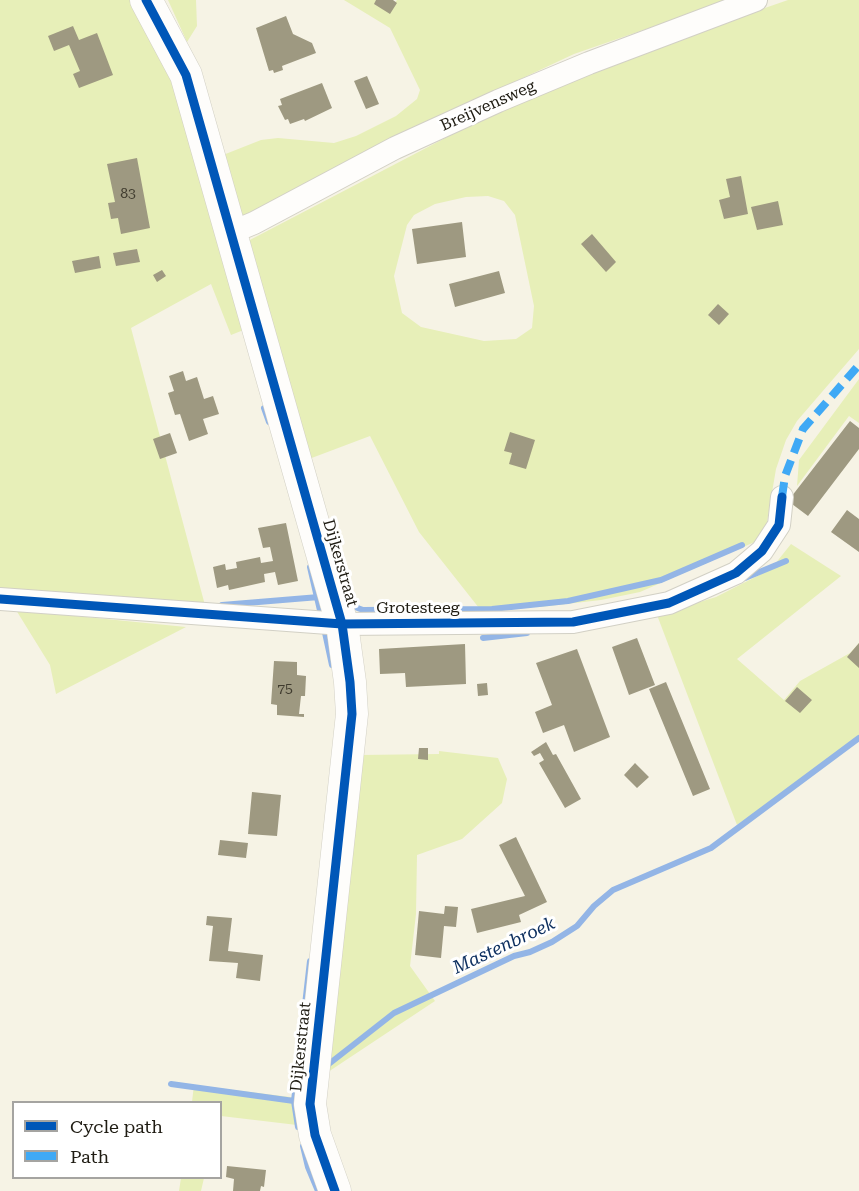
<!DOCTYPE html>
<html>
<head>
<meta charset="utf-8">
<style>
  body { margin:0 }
  #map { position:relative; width:859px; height:1191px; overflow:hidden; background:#f6f3e5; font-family:"Roboto Serif",serif }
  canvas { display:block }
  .legend { position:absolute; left:12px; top:1101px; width:210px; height:78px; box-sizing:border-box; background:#fff; border:2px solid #a5a4a1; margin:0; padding:8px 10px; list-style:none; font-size:18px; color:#1f1c13 }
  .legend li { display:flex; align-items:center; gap:12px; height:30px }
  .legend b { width:30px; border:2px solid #a5a4a1 }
</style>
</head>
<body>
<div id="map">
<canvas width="859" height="1191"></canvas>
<ul class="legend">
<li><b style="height:8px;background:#0057b8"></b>Cycle path</li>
<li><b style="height:8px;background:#3fa9f5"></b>Path</li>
</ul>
</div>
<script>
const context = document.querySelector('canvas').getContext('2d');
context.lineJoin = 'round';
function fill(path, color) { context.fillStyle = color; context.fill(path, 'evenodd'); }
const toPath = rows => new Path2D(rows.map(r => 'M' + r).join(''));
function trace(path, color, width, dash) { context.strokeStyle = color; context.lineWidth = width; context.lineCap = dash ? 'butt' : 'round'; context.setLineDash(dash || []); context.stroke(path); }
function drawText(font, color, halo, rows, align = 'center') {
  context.font = font + ' "Roboto Serif",serif'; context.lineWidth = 6; context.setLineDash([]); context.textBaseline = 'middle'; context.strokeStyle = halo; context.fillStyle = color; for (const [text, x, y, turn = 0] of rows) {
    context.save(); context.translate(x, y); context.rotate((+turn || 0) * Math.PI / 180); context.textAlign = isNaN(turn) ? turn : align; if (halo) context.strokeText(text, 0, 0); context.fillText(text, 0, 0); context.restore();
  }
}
const green = toPath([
  [0,0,143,0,163,42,246,329,231,335,211,284,131,328,206,609,0,591],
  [168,0,196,0,197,26,187,42],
  [344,0,381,0,391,7,397,0,730,0,574,54,444,115,240,220,223,155,261,140,278,138,334,143,356,136,396,116,417,99,420,90,390,28],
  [788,0,859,0,859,349,797,421,786,440,776,469,766,528,757,541,640,592,601,600,540,607,479,608,419,532,370,436,309,459,246,242,451,135,543,90,664,43],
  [488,196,504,201,515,215,534,306,532,328,516,339,484,341,421,327,402,313,394,276,407,225,414,215,435,204,466,197],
  [859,379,859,423,849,416,797,486,799,460],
  [791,544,841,576,737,659,784,700,800,681,850,653,859,643,859,741,737,825,657,615,716,597,771,569],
  [16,610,186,627,56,694,50,665],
  [439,751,498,758,507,779,502,803,462,839,417,855,416,914,410,966,435,1001,325,1074,360,755,439,754],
  [194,1085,298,1098,297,1125,221,1116,220,1102,192,1102],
  [181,1178,204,1178,201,1191,179,1191]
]);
const stream = toPath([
  [264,408,269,422],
  [310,567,322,619],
  [745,578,786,561],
  [349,599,355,607,363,610,492,609,568,601,661,580,742,545],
  [222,605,319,597],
  [324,628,332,665],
  [483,638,527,633],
  [325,1067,394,1013,514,956,530,952,552,942,577,926,594,906,613,890,711,848,859,738],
  [171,1084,294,1101],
  [298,1127,294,1101,310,961],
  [303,1146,308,1167,318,1191]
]);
const building = toPath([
  [376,0,393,0,397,3,390,14,374,4],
  [286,16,293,34,312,43,316,53,282,66,283,70,274,73,273,70,269,71,256,28],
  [73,26,79,40,97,33,113,75,79,88,73,74,80,71,69,45,54,51,48,36],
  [367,76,379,104,366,109,354,81],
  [322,83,332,108,305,121,304,119,290,124,288,119,285,120,278,106,282,105,280,99],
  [137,158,150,228,121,234,118,218,111,219,108,203,115,202,107,164],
  [741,176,748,214,724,219,719,200,730,197,726,179],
  [778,201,783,225,757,230,751,207],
  [462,222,466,257,417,264,412,229],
  [592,234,616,262,606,272,581,244],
  [137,249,140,262,116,266,113,253],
  [99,256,101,268,75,273,72,261],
  [162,270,166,276,157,282,153,275],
  [499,271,505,293,455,307,449,284],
  [718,304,729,314,719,325,708,315],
  [183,371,186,381,197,377,204,399,213,396,219,414,203,419,208,434,189,441,180,414,175,415,168,393,174,391,169,376],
  [850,421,859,428,859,449,808,516,788,501],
  [510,432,535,440,526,469,509,464,512,453,504,451],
  [170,433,177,453,160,459,153,439],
  [847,510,859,519,859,552,831,532],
  [286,523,298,581,278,585,275,572,264,574,265,582,229,590,228,585,217,588,213,567,225,564,226,570,237,568,236,562,260,557,261,563,273,561,270,547,263,548,258,528],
  [637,638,655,685,629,695,612,647],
  [859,643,859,668,847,657],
  [465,644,466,684,406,687,405,673,380,674,379,649],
  [577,649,610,737,574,752,564,725,543,733,535,712,552,705,536,663],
  [274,661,297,662,297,675,306,676,305,696,301,696,299,714,304,714,304,717,277,715,277,705,271,704],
  [666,682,710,789,693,796,649,689],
  [487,683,488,695,478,696,477,684],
  [797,687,812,700,800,713,785,701],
  [546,742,553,755,556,754,581,799,565,808,539,763,544,760,540,753,534,756,531,752],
  [419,748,428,748,428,760,418,759],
  [635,763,649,777,637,788,624,775],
  [252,792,281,795,277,836,248,834],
  [516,837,547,902,519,915,521,922,477,933,471,909,525,896,499,845],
  [220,840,248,843,246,858,218,855],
  [445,906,458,907,456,927,444,926,441,958,415,955,419,911,444,914],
  [207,916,232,918,228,951,263,955,260,981,236,978,238,963,209,961,213,926,206,925],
  [227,1166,266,1170,264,1187,261,1186,260,1191,233,1191,234,1179,226,1177]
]);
const street = toPath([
  [230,233,254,223,395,148,498,101,589,63,756,0],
  [0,599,342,624,573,622,669,603,736,573,762,551,779,525,782,497]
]);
const secondary = toPath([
  [146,0,186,75,342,624,350,682,352,714,310,1104,315,1135,335,1191]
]);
const quiet = toPath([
  [782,497,785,476,803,429,859,365]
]);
const cycleway = toPath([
  [146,0,186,75,342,624,350,682,352,714,310,1104,315,1135,335,1191],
  [0,599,342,624,573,622,669,603,736,573,762,551,779,525,782,497]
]);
const numberNames = [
  ["83",128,194],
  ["75",285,689]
];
const streetNames = [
  ["Breijvensweg",488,106,-24],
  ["Dijkerstraat",340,563,74],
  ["Grotesteeg",418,608],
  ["Dijkerstraat",301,1047,-84]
];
const waterNames = [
  ["Mastenbroek",504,946,-25]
];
fill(green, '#e7efb8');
trace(stream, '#93b5e6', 6);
fill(building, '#9e9981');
trace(street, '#d2d0c5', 24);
trace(secondary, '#d2d0c5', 33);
trace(street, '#fefdfb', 22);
trace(secondary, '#fefdfb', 32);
trace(quiet, '#3fa9f5', 8, [15, 8]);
trace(cycleway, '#0057b8', 9);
drawText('14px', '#3f3b2e', null, numberNames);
drawText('16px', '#1f1c13', '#fff', streetNames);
drawText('italic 18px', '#0e3060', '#fff', waterNames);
</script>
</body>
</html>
